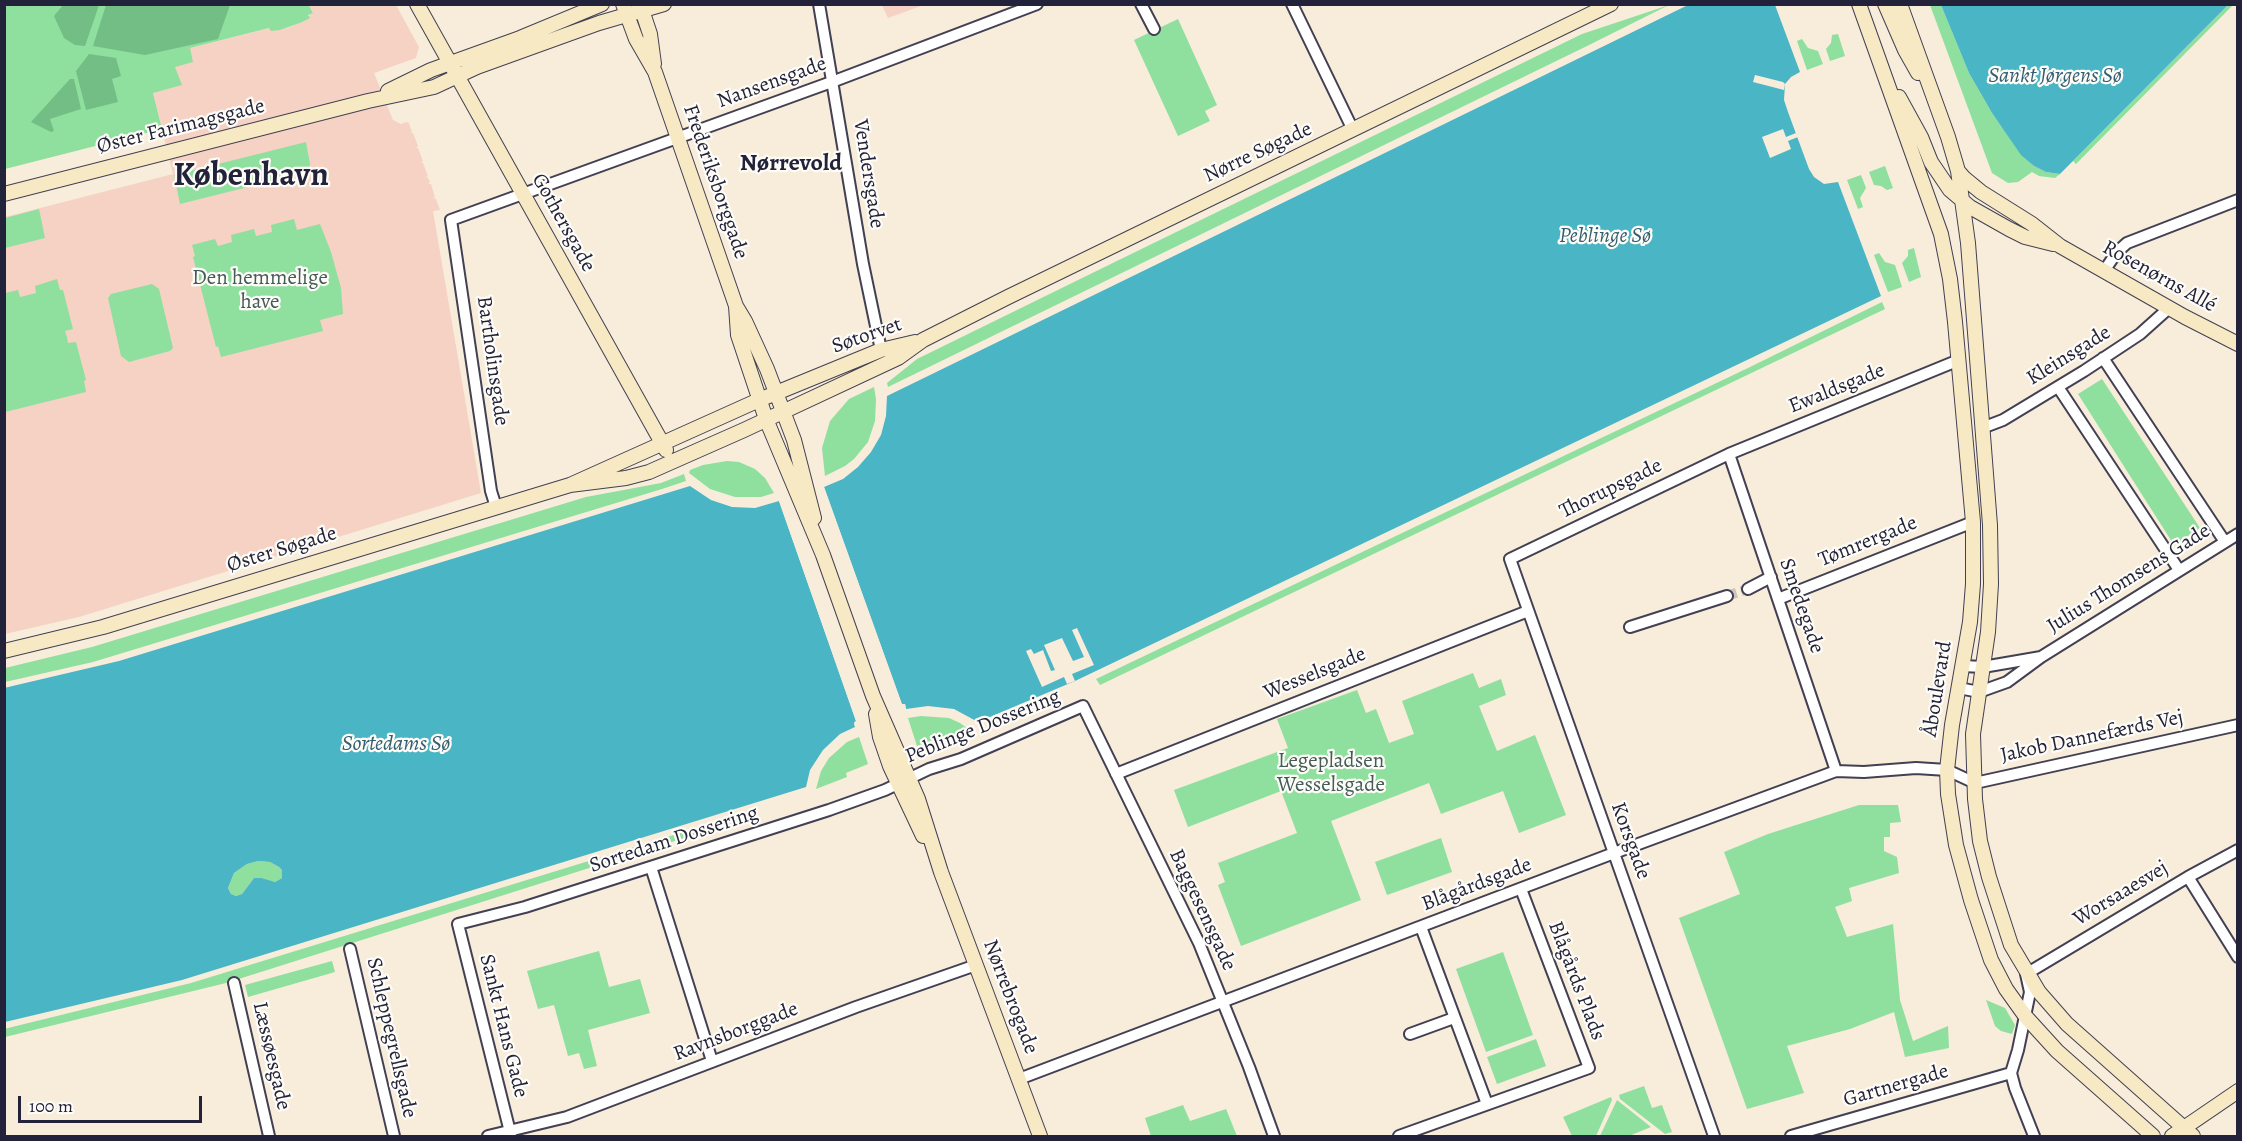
<!DOCTYPE html>
<html>
<head>
<meta charset="utf-8">
<style>
  body { margin:0 }
  #map { position:relative; width:2242px; height:1141px; overflow:hidden; background:#f8ecdb; font-family:Alegreya,serif }
  canvas { display:block }
  .frame { position:absolute; inset:0; border:6px solid #22223b; pointer-events:none }
  .scale { position:absolute; left:18px; top:1096px; width:184px; height:27px; box-sizing:border-box; border:3px solid #22223b; border-top:0; padding-left:8px; font-size:18px; line-height:21px; white-space:nowrap; color:#22223b; -webkit-text-stroke:4px #fdfcf7; paint-order:stroke }
</style>
</head>
<body>
<div id="map">
<canvas width="2242" height="1141"></canvas>
<div class="frame"></div>
<div class="scale">100 m</div>
</div>
<script>
const context = document.querySelector('canvas').getContext('2d');
context.lineJoin = 'round';
function fill(path, color) { context.fillStyle = color; context.fill(path, 'evenodd'); }
const toPath = rows => new Path2D(rows.map(r => 'M' + r).join(''));
function trace(path, color, width, dash) { context.strokeStyle = color; context.lineWidth = width; context.lineCap = dash ? 'butt' : 'round'; context.setLineDash(dash || []); context.stroke(path); }
function drawText(font, color, halo, rows, align = 'center') {
  context.font = font + ' Alegreya,serif'; context.lineWidth = 4.5; context.setLineDash([]); context.textBaseline = 'middle'; context.strokeStyle = halo; context.fillStyle = color; for (const [text, x, y, turn = 0] of rows) {
    context.save(); context.translate(x, y); context.rotate((+turn || 0) * Math.PI / 180); context.textAlign = isNaN(turn) ? turn : align; if (halo) context.strokeText(text, 0, 0); context.fillText(text, 0, 0); context.restore();
  }
}
const built = toPath([
  [308,5,396,5,419,47,416,58,374,73,393,120,401,124,406,122,409,123,412,132,410,133,413,133,418,146,416,148,418,148,423,161,421,162,423,163,428,176,426,177,428,178,430,182,428,184,431,184,435,197,433,198,436,199,440,210,433,211,481,493,79,617,5,634,5,217,173,174,153,93,177,75,175,67,190,48,270,28,280,30,290,27,300,23,313,12],
  [882,5,924,5,888,18]
]);
const green = toPath([
  [308,4,313,13,308,15,310,18,300,23,280,30,271,31,269,28,190,48,193,62,175,67,182,85,153,93,162,129,5,169,5,5],
  [1669,5,1587,46,888,387,887,383,917,359,1123,258,1582,34],
  [1930,5,1941,5,1969,73,1992,113,2021,154,2034,166,2046,172,2060,174,2055,178,2039,176,2032,172,2018,182,2008,183,1992,173],
  [2228,5,2233,5,2076,164,2073,161],
  [1178,19,1217,105,1205,111,1210,121,1178,136,1134,40],
  [1838,34,1845,56,1830,61,1826,49,1831,43,1832,35],
  [1802,39,1808,48,1818,51,1823,64,1807,70,1797,41],
  [306,142,310,164,309,171,304,173,180,204,174,175],
  [1885,166,1893,188,1887,190,1881,186,1874,185,1869,172],
  [1861,175,1866,188,1860,198,1863,207,1858,209,1847,180],
  [39,209,45,238,5,248,5,218],
  [294,219,297,230,320,224,331,252,341,288,343,314,320,320,323,331,221,357,218,346,216,347,193,257,195,256,192,245,215,239,218,246,232,242,231,235,254,229,256,236,272,232,271,225],
  [1914,248,1921,277,1909,282,1902,263,1908,256,1908,250],
  [1879,253,1885,262,1895,265,1902,287,1888,292,1874,255],
  [57,279,60,290,63,290,73,329,65,331,67,337,68,343,76,342,86,380,84,381,86,392,5,412,5,293,18,290,20,297,36,293,35,286],
  [152,284,159,289,173,348,170,351,129,362,121,356,108,298,111,294],
  [1882,302,1885,309,1100,685,1096,679,1748,368],
  [2102,379,2200,528,2174,545,2078,394],
  [874,387,876,399,875,421,868,442,854,459,845,466,825,476,822,448,830,421,849,399],
  [727,461,739,462,755,469,765,478,774,493,761,497,735,497,710,489,689,473,690,470,703,465],
  [684,474,686,481,662,489,93,662,5,682,5,668,92,647,586,497,661,483],
  [1473,673,1479,688,1501,679,1506,695,1479,706,1497,751,1535,735,1566,815,1519,833,1503,791,1441,814,1429,783,1331,821,1361,900,1241,946,1218,885,1225,882,1218,863,1297,833,1281,791,1188,827,1174,790,1288,748,1277,719,1357,690,1366,713,1376,709,1389,743,1414,734,1402,701],
  [921,716,949,718,960,723,971,731,942,742,940,737,917,746,908,718],
  [859,737,868,764,846,773,847,777,816,789,821,771,829,758,847,742],
  [1859,805,1898,805,1901,822,1890,823,1890,837,1884,837,1884,851,1897,857,1899,873,1849,888,1852,901,1835,907,1847,937,1893,924,1900,1000,1913,1041,1948,1026,1949,1048,1905,1057,1894,1012,1850,1029,1787,1046,1804,1093,1747,1109,1679,918,1740,894,1724,852,1768,834],
  [742,814,744,819,226,983,5,1037,4,1029,191,983],
  [1441,838,1452,872,1387,895,1375,862],
  [258,861,270,862,279,867,282,870,282,878,275,882,254,878,242,894,236,896,231,894,228,888,234,873,247,864],
  [599,951,609,987,640,979,650,1013,588,1030,597,1066,584,1069,579,1053,568,1056,554,1005,538,1009,527,971],
  [1503,952,1533,1035,1486,1052,1456,969],
  [332,961,335,972,248,997,245,985],
  [1986,1000,2005,1008,2015,1025,2012,1034,2001,1031,1995,1026],
  [1536,1039,1546,1066,1497,1084,1487,1057],
  [1644,1086,1652,1108,1662,1105,1672,1132,1665,1134,1620,1099,1619,1095],
  [1611,1097,1612,1100,1596,1136,1572,1136,1563,1117],
  [1617,1100,1651,1127,1629,1136,1600,1136],
  [1183,1105,1190,1121,1226,1109,1237,1136,1151,1136,1145,1118]
]);
const forest = toPath([
  [63,5,99,5,85,46,75,45,64,38,54,16],
  [106,5,106,4,230,5,218,39,145,55,93,46],
  [89,54,116,58,121,76,112,79,118,102,86,110,76,71],
  [70,79,74,79,81,109,50,119,54,131,51,132,31,122]
]);
const water = toPath([
  [1688,5,1775,5,1800,72,1791,77,1785,84,1784,100,1788,112,1809,169,1814,177,1824,184,1838,182,1881,296,1075,681,978,722,954,709,928,706,906,709,905,704,902,705,824,487,843,479,858,467,871,452,881,435,886,416,887,396],
  [1941,5,2228,5,2060,174,2046,172,2034,166,2021,155,1992,113,1969,73],
  [690,486,711,500,732,507,755,508,779,501,856,721,854,723,855,727,840,734,823,750,810,770,806,787,182,980,5,1022,4,688,119,661],
  [258,861,270,862,279,867,282,870,282,878,275,882,261,878,254,878,242,894,236,896,231,894,228,888,234,873,247,864]
]);
const pier = toPath([
  [1755,75,1783,82,1785,84,1784,90,1753,82],
  [1783,129,1786,137,1796,133,1798,137,1788,141,1791,149,1770,158,1762,137],
  [824,487,902,704,905,704,906,709,903,710,900,706,822,488],
  [779,501,782,501,859,720,858,726,855,727,854,723,856,721],
  [1077,628,1094,665,1072,674,1075,681,1067,684,1064,677,1042,687,1026,651,1031,649,1034,654,1043,650,1051,671,1055,670,1044,645,1062,638,1073,661,1084,657,1072,630]
]);
const streetTunnel = toPath([
  [1727,596,1748,589]
]);
const street = toPath([
  [819,4,863,264,881,350],
  [1141,4,1154,29],
  [1292,4,1353,130],
  [2104,271,2117,252,2127,243,2238,200],
  [2103,358,2225,542],
  [2058,387,2179,570],
  [1982,428,2003,420,2084,371,2140,334,2169,308],
  [1729,454,1836,771],
  [496,507,491,491,451,220,837,80,1037,4],
  [1748,589,1771,577],
  [1778,599,1973,522],
  [1630,627,1727,596],
  [1963,666,1983,667,2041,657],
  [1959,688,1979,692,2007,682,2041,657,2238,534],
  [1116,774,1528,611],
  [651,867,712,1061],
  [2188,877,2238,957],
  [1421,927,1487,1104],
  [350,949,394,1136],
  [234,983,269,1136],
  [1410,1034,1454,1018],
  [1019,1079,1614,853,1836,771,1864,772,1916,768,1947,770,1975,783,2238,725],
  [488,1136,567,1117,856,1007,976,965],
  [511,1136,458,924,525,907,829,810,885,790,929,769,961,759,1083,706,1199,943,1249,1067,1274,1136],
  [1399,1136,1589,1068,1521,889],
  [1714,1136,1510,559,1729,454,1959,360],
  [1791,1136,2011,1073],
  [2034,1136,2015,1088,2011,1073,2018,1050,2030,992,2026,974,2188,877,2238,850]
]);
const secondary = toPath([
  [417,4,666,450],
  [623,4,636,39,655,72,736,306,745,321,767,369,794,440,814,518],
  [640,4,650,34,654,64],
  [1859,4,1941,234,1950,279,1955,322,1973,522,1973,584,1970,622,1952,725,1947,770,1948,794,1956,845,1971,900,1991,960,2006,989,2026,1017,2057,1051,2153,1136],
  [1885,4,1905,50,1918,73],
  [1900,4,1948,137,1958,171,1968,243,1990,525,1991,584,1988,632,1973,734,1975,799,1980,841,1989,877,2011,945,2039,992,2067,1024,2193,1136],
  [388,91,431,70,520,38,602,4],
  [1899,97,1921,137,1931,162,1950,190,1970,207,2009,229,2025,237,2053,244],
  [1958,171,1964,178,1981,192,2032,224,2060,246,2185,317,2238,344],
  [4,194,368,101,434,87,477,67,599,23,664,4],
  [736,306,738,335,766,419,823,555,873,696,918,799,941,872,1040,1136],
  [570,485,626,478,649,472,744,430,898,358,923,340,1008,297,1611,4],
  [4,651,103,627,570,485,759,400,881,350,915,342],
  [876,714,880,737,890,766,923,836],
  [2172,1136,2238,1091]
]);
const streetNames = [
  ["Nansensgade",772,83,-20],
  ["Øster Farimagsgade",181,127,-14],
  ["Nørre Søgade",1258,153,-25],
  ["Vendersgade",868,174,81],
  ["Frederiksborggade",715,182,71],
  ["Gothersgade",563,223,61],
  ["Rosenørns Allé",2159,277,29],
  ["Søtorvet",867,336,-19],
  ["Kleinsgade",2069,356,-32],
  ["Bartholinsgade",492,361,82],
  ["Ewaldsgade",1837,389,-22],
  ["Thorupsgade",1611,489,-26],
  ["Tømrergade",1868,542,-22],
  ["Øster Søgade",282,550,-17],
  ["Julius Thomsens Gade",2129,579,-32],
  ["Smedegade",1801,606,71],
  ["Wesselsgade",1315,674,-22],
  ["Åboulevard",1938,689,-81],
  ["Peblinge Dossering",983,727,-22],
  ["Jakob Dannefærds Vej",2092,737,-12],
  ["Sortedam Dossering",674,840,-18],
  ["Korsgade",1630,841,70],
  ["Blågårdsgade",1477,885,-21],
  ["Worsaaesvej",2121,894,-31],
  ["Baggesensgade",1202,910,65],
  ["Blågårds Plads",1576,981,69],
  ["Nørrebrogade",1010,997,69],
  ["Sankt Hans Gade",503,1026,76],
  ["Ravnsborggade",736,1032,-21],
  ["Schleppegrellsgade",391,1038,77],
  ["Læssøesgade",271,1056,77],
  ["Gartnergade",1896,1086,-16]
];
const parkNames = [
  ["Den hemmelige",260,279],
  ["have",260,303],
  ["Legepladsen",1331,762],
  ["Wesselsgade",1331,786]
];
const waterNames = [
  ["Sankt Jørgens Sø",2055,77],
  ["Peblinge Sø",1605,237],
  ["Sortedams Sø",396,745]
];
const quarterNames = [
  ["Nørrevold",791,164]
];
const townNames = [
  ["København",251,177]
];
fill(built, '#f6d2c5');
fill(green, '#8fdf9e');
fill(forest, '#73be85');
fill(water, '#49b5c5');
fill(pier, '#f8ecdb');
trace(streetTunnel, '#cdc4bb', 10, [10, 5]);
trace(street, '#424053', 14);
trace(secondary, '#424053', 16);
trace(street, '#fff', 10);
trace(secondary, '#f7e9c3', 14);
drawText('21px', '#22223b', '#fdfcf7', streetNames);
drawText('21px', '#435b59', '#fdfcf7', parkNames);
drawText('italic 22px', '#325d72', '#fdfcf7', waterNames);
drawText('bold 24px', '#22223b', '#fdfcf7', quarterNames);
drawText('bold 33px', '#22223b', '#fdfcf7', townNames);
</script>
</body>
</html>
